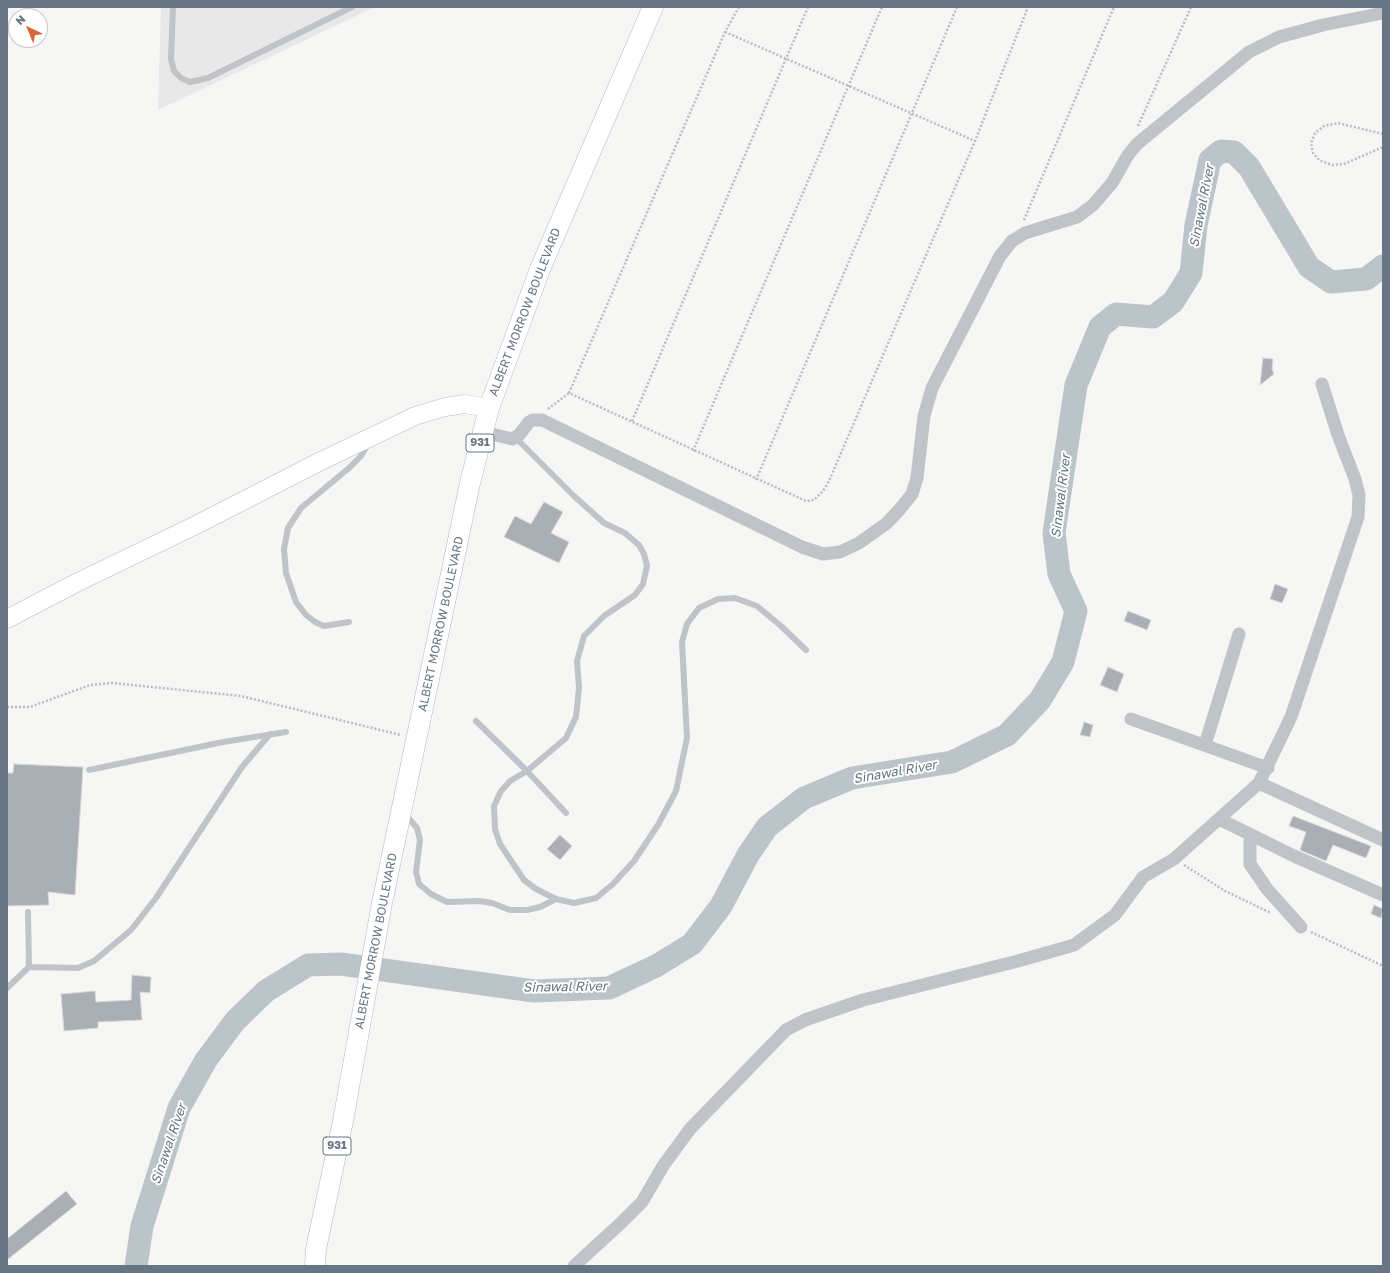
<!DOCTYPE html>
<html>
<head>
<meta charset="utf-8">
<style>
  body { margin:0 }
  #map { position:relative; width:1390px; height:1273px; overflow:hidden; background:#f6f7f4; font-family:"Golos Text",sans-serif }
  canvas { display:block }
  .frame { position:absolute; inset:0; border:8px solid #687582; pointer-events:none }
  .north { position:absolute; left:8px; top:8px; width:40px; height:40px; box-sizing:border-box; background:#fff; border:1px solid #c3c8cd; border-radius:50%; rotate:316deg; font-size:11px; font-weight:700; line-height:16px; text-align:center; color:#687582 }
  .north::after { content:''; display:block; margin:auto; width:14px; height:18px; background:#d46836; clip-path:polygon(50% 0,100% 100%,50% 72%,0 100%) }
</style>
</head>
<body>
<div id="map">
<canvas width="1390" height="1273"></canvas>
<div class="frame"></div>
<div class="north">N</div>
</div>
<script>
const context = document.querySelector('canvas').getContext('2d');
context.lineJoin = 'round';
function fill(path, color) { context.fillStyle = color; context.fill(path, 'evenodd'); }
const toPath = rows => new Path2D(rows.map(r => 'M' + r).join(''));
function trace(path, color, width, dash) { context.strokeStyle = color; context.lineWidth = width; context.lineCap = dash ? 'butt' : 'round'; context.setLineDash(dash || []); context.stroke(path); }
function drawText(font, color, halo, rows, align = 'center') {
  context.font = font + ' "Golos Text",sans-serif'; context.lineWidth = 4; context.setLineDash([]); context.textBaseline = 'middle'; context.strokeStyle = halo; context.fillStyle = color; for (const [text, x, y, turn = 0] of rows) {
    context.save(); context.translate(x, y); context.rotate((+turn || 0) * Math.PI / 180); context.textAlign = isNaN(turn) ? turn : align; if (halo) context.strokeText(text, 0, 0); context.fillText(text, 0, 0); context.restore();
  }
}
const built = toPath([
  [161,7,375,7,158,110]
]);
const river = toPath([
  [136,1266,142,1226,179,1108,206,1060,235,1021,266,991,308,965,341,964,534,991,609,988,656,966,692,944,721,906,748,855,767,827,804,798,852,778,952,762,1007,735,1040,700,1063,662,1076,611,1059,574,1054,533,1076,385,1100,327,1116,314,1153,317,1173,302,1191,273,1196,225,1210,160,1221,151,1234,152,1249,167,1309,267,1331,282,1366,279,1383,266]
]);
const building = toPath([
  [1263,358,1273,359,1272,369,1274,374,1260,385,1263,358],
  [544,502,563,512,551,533,569,542,559,563,504,537,515,516,531,524,544,502],
  [1275,584,1288,589,1282,603,1270,599,1275,584],
  [1128,611,1151,620,1147,630,1124,621,1128,611],
  [1108,667,1124,674,1117,692,1100,685,1108,667],
  [1084,722,1093,725,1090,737,1080,735,1084,722],
  [14,764,83,767,75,895,48,892,49,905,7,906,7,773,13,773,14,764],
  [1293,816,1371,846,1366,858,1333,845,1326,861,1300,850,1306,832,1289,826,1293,816],
  [560,835,572,846,560,860,547,849,560,835],
  [1374,905,1383,909,1381,918,1371,914,1374,905],
  [132,975,151,977,150,993,140,992,142,1020,98,1022,98,1028,64,1031,61,994,95,991,96,1002,131,1000,132,975],
  [66,1191,77,1204,7,1260,7,1239,66,1191]
]);
const path = toPath([
  [739,7,725,32,569,393,806,501,814,500,823,491,829,481,975,141,1028,7],
  [725,32,975,141],
  [1138,126,1191,7],
  [1383,134,1338,123,1324,126,1315,133,1311,143,1313,153,1319,160,1332,165,1344,164,1383,147],
  [1024,220,1114,7],
  [548,409,569,393],
  [632,421,808,7],
  [693,451,882,7],
  [756,480,957,7],
  [7,707,30,707,90,685,112,683,241,696,401,735],
  [1184,865,1225,891,1271,913],
  [1311,932,1383,966]
]);
const lane = toPath([
  [173,7,171,59,174,71,181,78,190,82,208,78,352,7],
  [516,438,574,496,604,523,625,533,639,545,644,554,647,566,643,584,635,595,604,616,584,636,577,661,579,688,576,717,566,738,527,771,510,781,501,791,494,806,495,829,500,844,524,880,536,889,556,899,574,903,596,898,613,884,634,861,658,825,676,791,687,738,682,642,687,624,699,608,718,599,735,598,757,606,781,626,806,650],
  [349,622,324,626,315,622,306,615,296,602,286,573,284,549,288,528,301,508,349,468,361,456,368,444],
  [476,721,527,771,566,813],
  [89,770,223,742,286,732],
  [405,814,417,828,420,840,416,872,419,884,431,894,447,902,479,901,492,903,510,910,527,910,540,907,556,899],
  [28,912,29,967],
  [7,988,29,967,78,968,94,961,131,930,156,898,242,767,270,734]
]);
const street = toPath([
  [483,432,512,439,519,435,529,422,533,420,542,420,802,547,823,554,840,552,859,543,887,523,900,509,912,494,917,478,924,416,932,388,1000,256,1012,241,1025,233,1077,217,1093,205,1112,183,1128,155,1137,144,1249,52,1279,37,1323,25,1383,13],
  [1131,719,1268,768],
  [1205,745,1239,634],
  [1259,783,1383,840],
  [1219,819,1294,856,1383,895],
  [1250,835,1250,864,1267,889,1301,927],
  [574,1266,621,1223,642,1202,663,1166,690,1129,786,1030,805,1020,863,1000,1018,961,1074,945,1115,915,1143,877,1174,859,1259,783,1291,717,1358,517,1359,495,1355,479,1338,435,1322,384]
]);
const secondary = toPath([
  [7,619,76,583,196,525,319,462,415,416,445,407,465,404,489,408]
]);
const primary = toPath([
  [315,1266,316,1249,343,1121,382,903,470,483,489,408,540,269,653,7]
]);
const shields = [
  [480,443,28],
  [337,1146,28]
];
const shieldNames = [
  ["931",480,443],
  ["931",337,1146]
];
const streetNames = [
  ["ALBERT MORROW BOULEVARD",525,312,-69],
  ["ALBERT MORROW BOULEVARD",441,624,-78],
  ["ALBERT MORROW BOULEVARD",376,941,-79]
];
const waterNames = [
  ["Sinawal River",1202,206,-79],
  ["Sinawal River",1061,496,-83],
  ["Sinawal River",895,772,-10],
  ["Sinawal River",565,987,-1],
  ["Sinawal River",169,1144,-71]
];
fill(built, '#e7e8e7');
trace(river, '#bbc4c9', 23);
fill(building, '#a9afb5');
trace(building, '#d8d8d6', 1);
trace(secondary, '#b5b9bd', 19);
trace(primary, '#b4b7bb', 21);
trace(path, '#babcbf', 2.5, [2, 2]);
trace(lane, '#c0c3c7', 6);
trace(street, '#c0c3c7', 13);
trace(secondary, '#fff', 18);
trace(primary, '#fff', 20);
for (const [x, y, w] of shields) { const box = new Path2D(); box.roundRect(x - w / 2, y - 9, w, 18, 3); context.fillStyle = '#fff'; context.fill(box); trace(box, '#687582', 1); }
drawText('bold 11px', '#687582', null, shieldNames);
drawText('12px', '#687582', '#fff', streetNames);
drawText('italic 13px', '#64757f', '#fff', waterNames);
</script>
</body>
</html>
